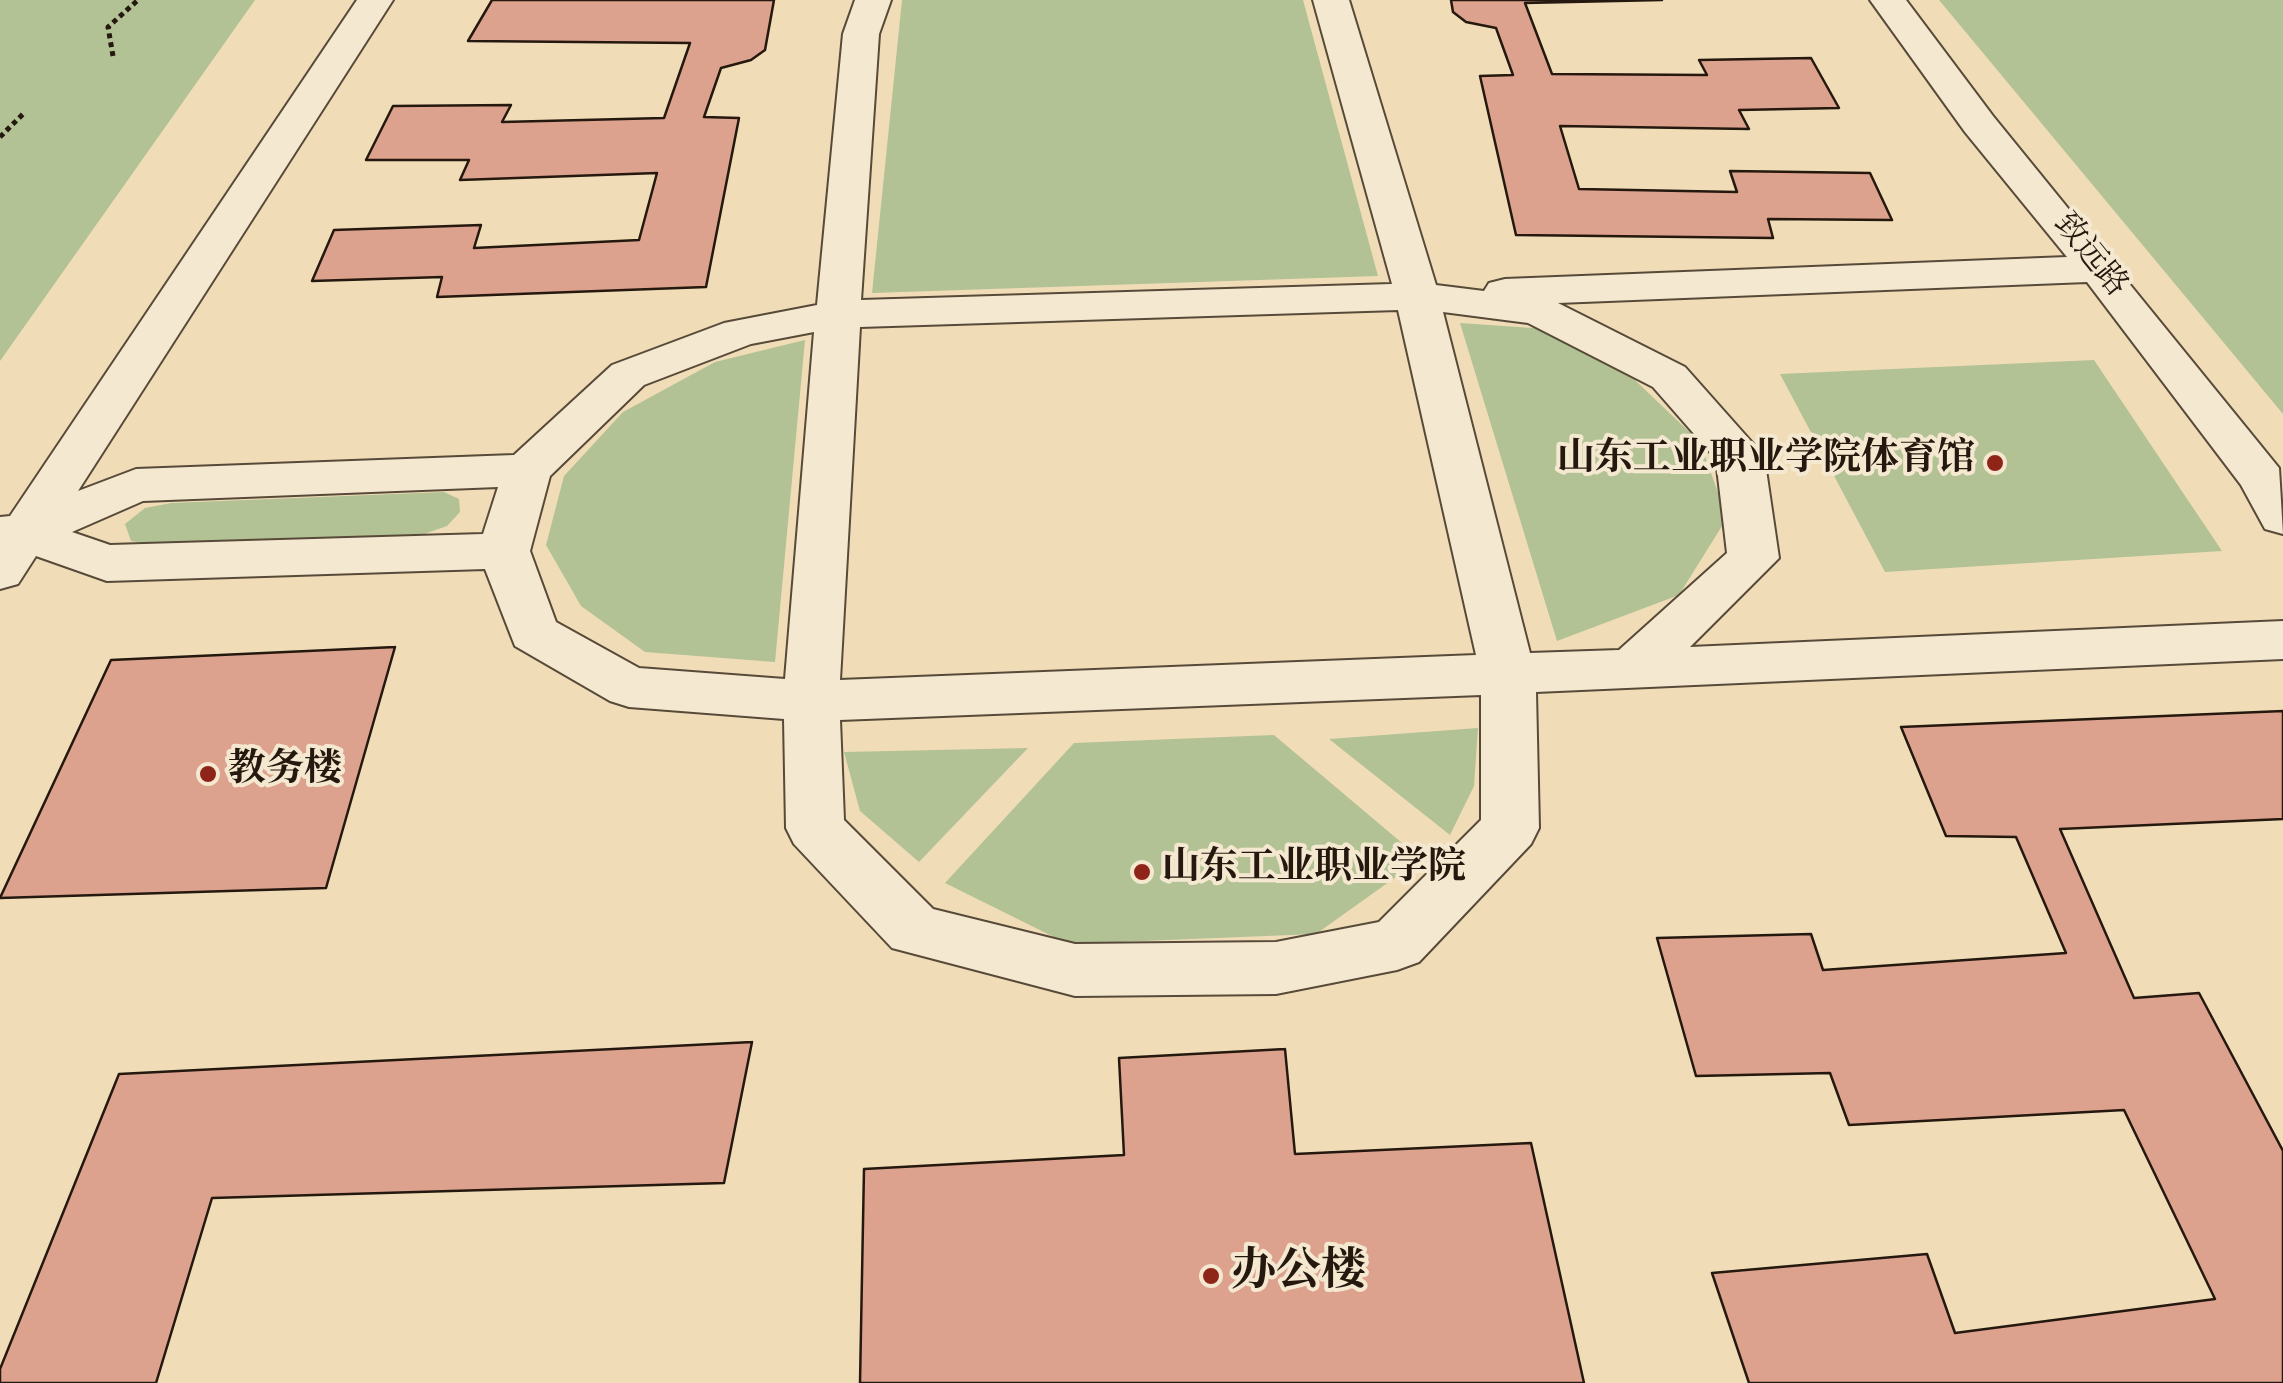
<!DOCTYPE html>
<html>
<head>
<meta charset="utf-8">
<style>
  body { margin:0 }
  canvas { display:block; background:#f0dcb7 }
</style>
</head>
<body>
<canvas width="2283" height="1383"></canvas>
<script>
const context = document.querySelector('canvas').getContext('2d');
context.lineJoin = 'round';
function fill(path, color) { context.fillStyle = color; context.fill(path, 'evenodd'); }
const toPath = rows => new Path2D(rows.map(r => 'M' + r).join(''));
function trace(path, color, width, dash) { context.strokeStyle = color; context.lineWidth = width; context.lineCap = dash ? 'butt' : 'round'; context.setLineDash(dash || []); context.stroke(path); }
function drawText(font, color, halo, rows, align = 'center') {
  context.font = font + ' "Sorts Mill Goudy","Noto Serif SC",serif'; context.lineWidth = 8; context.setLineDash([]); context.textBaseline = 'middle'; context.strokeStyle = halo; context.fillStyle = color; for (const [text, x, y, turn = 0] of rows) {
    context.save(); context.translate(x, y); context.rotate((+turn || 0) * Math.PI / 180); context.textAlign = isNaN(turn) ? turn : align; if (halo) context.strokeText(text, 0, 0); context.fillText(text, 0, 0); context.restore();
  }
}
const green = toPath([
  [0,0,255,0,0,361],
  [902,0,1303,0,1378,276,872,293],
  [1939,0,2283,0,2283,414],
  [1460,323,1547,329,1619,365,1700,442,1727,518,1679,595,1557,641],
  [805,340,775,662,645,652,581,606,546,545,564,476,623,412,715,362],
  [2094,360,2222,551,1885,572,1780,374],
  [444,492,459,499,460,512,447,526,424,534,149,544,131,541,125,524,145,508,171,503],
  [1478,728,1474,786,1450,835,1329,739],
  [1274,735,1421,859,1316,934,1068,944,945,883,1074,743],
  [1028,748,919,862,860,811,844,752]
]);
const building = toPath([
  [492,0,774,0,765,50,751,60,721,68,704,117,739,118,706,287,437,297,442,277,312,281,334,230,481,225,474,248,639,240,657,173,460,180,469,160,366,160,393,106,511,105,502,122,664,118,690,43,468,41,492,0],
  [1451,0,1662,0,1525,3,1552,74,1707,75,1699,60,1811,58,1839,108,1739,110,1749,129,1560,126,1579,189,1737,192,1730,171,1870,173,1892,220,1768,219,1773,238,1516,235,1480,76,1513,75,1496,28,1466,22,1453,12,1451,0],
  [395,647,326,888,0,898,111,660,395,647],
  [2283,711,2283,819,2060,829,2134,998,2199,993,2283,1151,2283,1383,1749,1383,1712,1273,1927,1254,1955,1333,2215,1299,2124,1110,1849,1125,1830,1073,1696,1076,1657,938,1811,934,1823,970,2066,953,2016,837,1946,836,1901,727,2283,711],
  [752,1042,724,1183,212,1198,156,1383,0,1383,0,1369,119,1074,752,1042],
  [1285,1049,1295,1154,1531,1143,1584,1383,860,1383,864,1169,1124,1155,1119,1058,1285,1049]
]);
const path = toPath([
  [113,56,108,27,138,0],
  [0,137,24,113]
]);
const minor = toPath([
  [357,0,393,0,78,491,136,469,514,455,612,365,724,323,817,305,843,34,855,0,891,0,879,34,861,300,1392,284,1313,0,1349,0,1436,285,1484,291,1489,283,1505,279,2067,257,1965,132,1870,0,1906,0,1993,116,2279,468,2283,534,2265,529,2241,485,2087,282,1558,303,1685,367,1764,456,1779,558,1690,647,2283,621,2283,659,1536,692,1539,828,1531,844,1419,962,1397,970,1276,994,1075,996,892,948,794,844,786,828,784,719,629,707,610,701,515,646,485,569,107,581,36,556,18,584,0,589,0,517,10,516,357,0],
  [1398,310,1476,655,840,680,860,327,1398,310],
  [1443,312,1528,323,1653,387,1716,459,1727,553,1619,650,1530,653,1443,312],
  [814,332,785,679,639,668,556,622,530,551,550,476,644,385,751,344,814,332],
  [498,487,483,534,110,545,72,532,143,501,498,487],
  [1481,695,1481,820,1379,922,1276,942,1075,944,933,909,844,820,840,720,1481,695]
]);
const markers = [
  [1995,463,10,"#8f2418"],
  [208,774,10,"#8f2418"],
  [1142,872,10,"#8f2418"],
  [1211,1276,10,"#8f2418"]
];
const farStreetnames = [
  ["致远路",2088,257,51]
];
const poiNames = [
  ["山东工业职业学院体育馆",1975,463,"right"],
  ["教务楼",228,774],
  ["山东工业职业学院",1162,872]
];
const nearPoinames = [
  ["办公楼",1231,1276]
];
fill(green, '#b3c294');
fill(building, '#dda28d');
trace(building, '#25190f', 2.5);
trace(minor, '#584a39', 4);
trace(path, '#25190f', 5, [5, 4]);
fill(minor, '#f5e8d0');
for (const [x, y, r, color] of markers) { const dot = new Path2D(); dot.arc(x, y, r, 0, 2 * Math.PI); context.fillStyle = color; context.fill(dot); trace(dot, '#f5e8d0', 4); }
drawText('32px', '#25190f', '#f5e8d0', farStreetnames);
drawText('bold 38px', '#25190f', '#f5e8d0', poiNames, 'left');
drawText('bold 45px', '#25190f', '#f5e8d0', nearPoinames, 'left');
</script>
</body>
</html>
